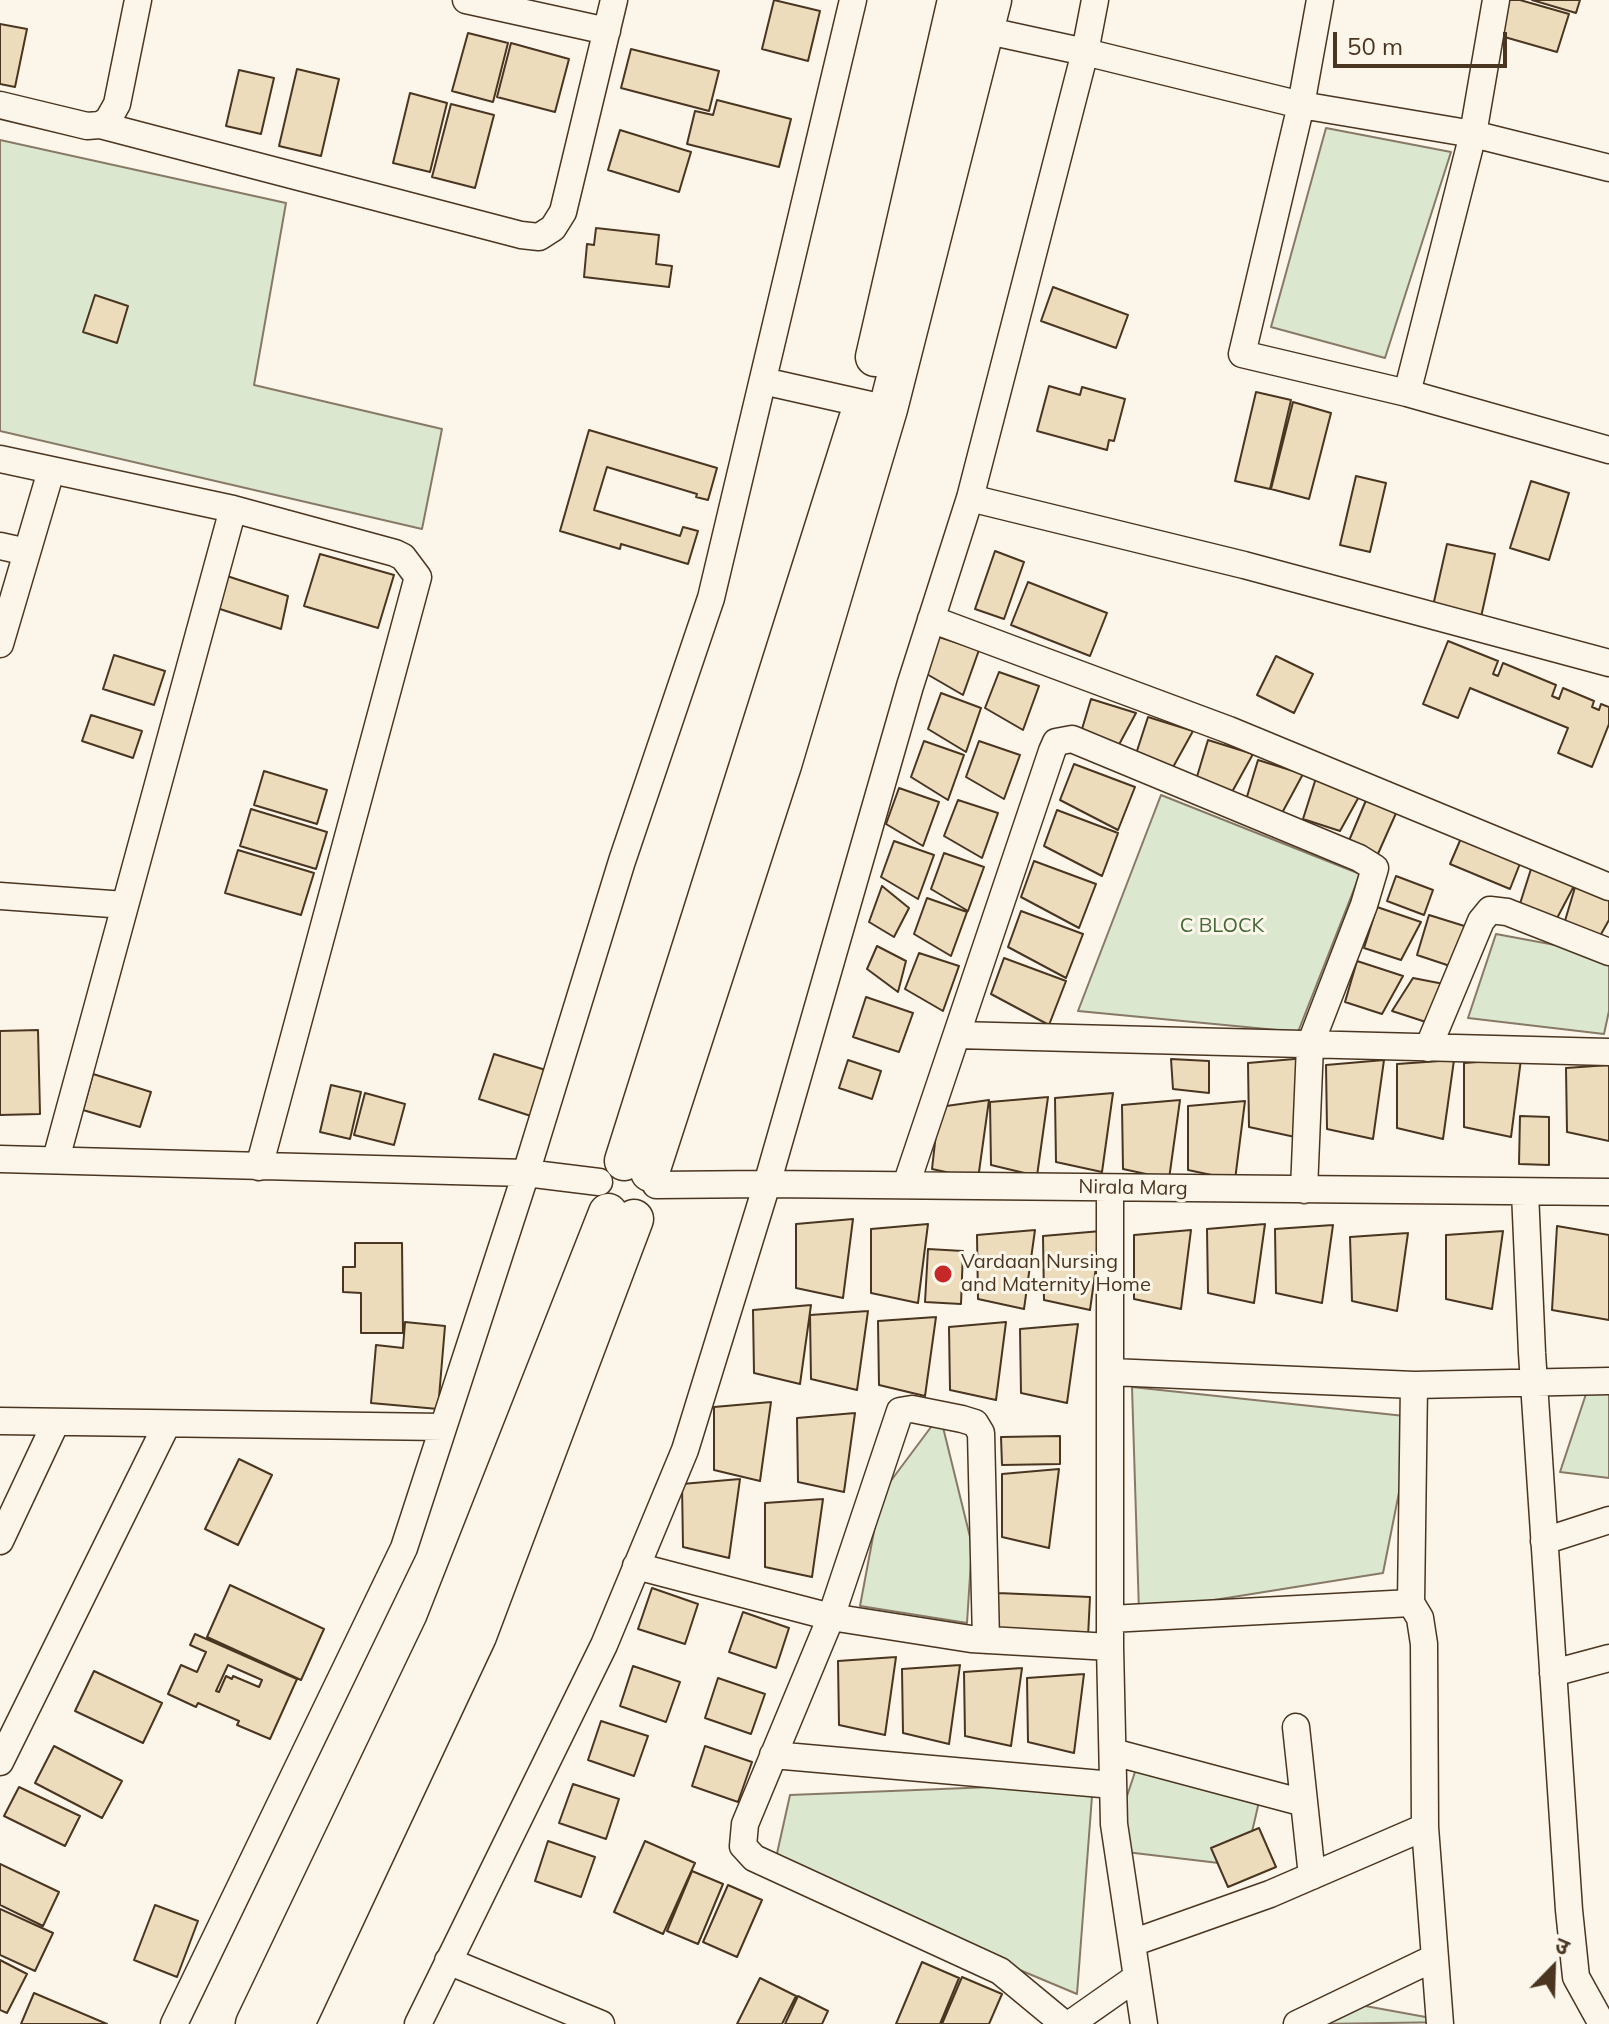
<!DOCTYPE html>
<html>
<head>
<meta charset="utf-8">
<style>
  body { margin:0 }
  #map { position:relative; width:1609px; height:2024px; overflow:hidden; background:#fbf6e9; font-family:Mulish,"Noto Sans Devanagari",sans-serif }
  canvas { display:block }
  .north { position:absolute; left:1513px; top:1928px; width:80px; height:80px; -webkit-text-stroke:6px #fbf6e9; paint-order:stroke; rotate:23deg; font-size:22px; font-weight:700; line-height:32px; text-align:center; color:#4a3520 }
  .north::after { content:''; display:block; margin:auto; width:28px; height:36px; background:#4a3520; clip-path:polygon(50% 0,100% 100%,50% 72%,0 100%) }
  .scale { position:absolute; left:1333px; top:32px; width:174px; height:36px; box-sizing:border-box; border:4px solid #4a3520; border-top:0; padding-left:10px; font-size:24px; line-height:28px; white-space:nowrap; color:#4a3520; -webkit-text-stroke:6px #fbf6e9; paint-order:stroke }
</style>
</head>
<body>
<div id="map">
<canvas width="1609" height="2024"></canvas>
<div class="north">उ</div>
<div class="scale">50 m</div>
</div>
<script>
const context = document.querySelector('canvas').getContext('2d');
context.lineJoin = 'round';
function fill(path, color) { context.fillStyle = color; context.fill(path, 'evenodd'); }
const toPath = rows => new Path2D(rows.map(r => 'M' + r).join(''));
function trace(path, color, width, dash) { context.strokeStyle = color; context.lineWidth = width; context.lineCap = dash ? 'butt' : 'round'; context.setLineDash(dash || []); context.stroke(path); }
function drawText(font, color, halo, rows, align = 'center') {
  context.font = font + ' Mulish,sans-serif'; context.lineWidth = 6; context.setLineDash([]); context.textBaseline = 'middle'; context.strokeStyle = halo; context.fillStyle = color; for (const [text, x, y, turn = 0] of rows) {
    context.save(); context.translate(x, y); context.rotate((+turn || 0) * Math.PI / 180); context.textAlign = isNaN(turn) ? turn : align; if (halo) context.strokeText(text, 0, 0); context.fillText(text, 0, 0); context.restore();
  }
}
const green = toPath([
  [1326,128,1451,152,1385,358,1271,327,1326,128],
  [0,140,286,203,254,385,442,429,422,529,0,431,0,140],
  [1161,795,1360,874,1298,1032,1078,1011,1161,795],
  [1496,934,1609,955,1609,1011,1604,1034,1468,1018,1496,934],
  [1132,1387,1414,1417,1383,1573,1139,1612,1132,1387],
  [1588,1388,1609,1391,1609,1478,1560,1472,1588,1388],
  [940,1415,972,1545,967,1623,860,1606,881,1494,940,1415],
  [1137,1766,1262,1789,1244,1866,1109,1850,1137,1766],
  [1093,1783,1077,1994,774,1867,790,1795,1093,1783],
  [1327,1999,1453,2022,1319,2024,1327,1999]
]);
const building = toPath([
  [774,0,820,11,808,61,762,49,774,0],
  [1503,0,1520,0,1569,14,1557,52,1494,34,1503,0],
  [1532,0,1580,0,1576,13,1532,0],
  [0,24,27,29,15,87,0,84,0,24],
  [468,33,508,43,493,102,452,91,468,33],
  [511,43,569,59,555,112,497,97,511,43],
  [631,49,719,71,709,111,621,88,631,49],
  [297,69,339,79,321,156,279,146,297,69],
  [239,70,274,78,261,134,226,126,239,70],
  [410,93,447,103,430,172,393,163,410,93],
  [717,100,791,119,779,167,687,144,695,111,713,115,717,100],
  [451,104,494,115,475,188,432,177,451,104],
  [620,130,691,152,679,192,608,170,620,130],
  [596,228,659,235,656,264,672,266,669,287,584,277,587,244,594,245,596,228],
  [1053,287,1128,315,1116,348,1041,321,1053,287],
  [95,295,128,306,117,343,83,332,95,295],
  [1049,386,1080,395,1082,387,1125,399,1114,441,1109,440,1107,450,1037,431,1049,386],
  [1256,392,1291,400,1270,489,1235,481,1256,392],
  [1293,402,1331,413,1309,499,1271,489,1293,402],
  [589,430,717,468,708,500,696,497,697,494,607,467,594,510,680,536,683,527,698,531,688,564,621,544,620,549,560,531,589,430],
  [1356,476,1386,483,1370,552,1340,545,1356,476],
  [1531,481,1569,493,1549,560,1510,548,1531,481],
  [1447,544,1495,554,1481,617,1433,606,1447,544],
  [995,551,1024,562,1004,619,975,609,995,551],
  [320,554,394,575,378,628,304,606,320,554],
  [227,576,288,596,281,629,217,608,227,576],
  [1028,582,1107,613,1090,656,1011,625,1028,582],
  [939,637,979,650,963,695,925,673,939,637],
  [1448,641,1498,661,1493,674,1498,676,1503,663,1556,685,1552,696,1559,699,1563,688,1594,701,1592,707,1599,710,1601,704,1609,707,1609,724,1592,767,1558,753,1568,728,1470,688,1458,718,1423,704,1448,641],
  [114,655,165,671,154,705,103,689,114,655],
  [1276,656,1313,674,1294,713,1257,695,1276,656],
  [999,672,1039,686,1023,730,985,708,999,672],
  [941,693,981,708,966,752,928,729,941,693],
  [1091,699,1136,713,1115,752,1079,739,1091,699],
  [91,715,142,731,133,758,82,741,91,715],
  [1148,717,1193,731,1172,769,1135,757,1148,717],
  [1208,740,1253,754,1232,792,1196,780,1208,740],
  [924,741,964,755,948,800,911,777,924,741],
  [979,741,1020,755,1004,799,966,777,979,741],
  [1258,760,1303,774,1282,813,1246,800,1258,760],
  [1074,764,1135,787,1118,830,1060,800,1074,764],
  [264,771,327,790,317,824,254,805,264,771],
  [1316,778,1361,793,1340,831,1303,819,1316,778],
  [899,788,939,802,923,846,886,824,899,788],
  [1367,798,1397,811,1377,856,1348,843,1367,798],
  [958,800,998,813,982,858,944,836,958,800],
  [251,809,327,832,316,869,240,846,251,809],
  [1057,810,1118,833,1102,876,1044,846,1057,810],
  [1462,836,1521,861,1510,889,1450,864,1462,836],
  [894,841,934,855,918,899,881,877,894,841],
  [238,850,314,873,301,915,225,893,238,850],
  [944,853,984,867,968,911,931,889,944,853],
  [1034,861,1096,884,1079,928,1021,897,1034,861],
  [1531,869,1575,884,1555,922,1518,910,1531,869],
  [1396,876,1433,890,1424,915,1387,901,1396,876],
  [1576,884,1609,894,1609,920,1600,936,1564,924,1576,884],
  [882,886,909,908,894,937,869,922,882,886],
  [927,898,967,912,951,956,914,934,927,898],
  [1377,907,1421,922,1401,960,1364,948,1377,907],
  [1021,911,1083,934,1066,978,1008,947,1021,911],
  [1429,915,1474,929,1453,967,1417,955,1429,915],
  [877,946,906,961,898,992,867,969,877,946],
  [919,953,959,966,943,1011,905,989,919,953],
  [1004,958,1066,981,1049,1025,991,994,1004,958],
  [1357,961,1403,976,1382,1014,1345,1002,1357,961],
  [1413,978,1449,985,1429,1023,1392,1011,1413,978],
  [866,997,913,1013,899,1052,853,1037,866,997],
  [38,1030,40,1114,0,1115,0,1031,38,1030],
  [494,1054,552,1072,537,1118,479,1099,494,1054],
  [1306,1058,1295,1137,1249,1127,1248,1063,1306,1058],
  [1171,1059,1209,1061,1209,1093,1173,1089,1171,1059],
  [1521,1059,1511,1137,1464,1127,1464,1063,1521,1059],
  [848,1060,881,1071,872,1099,839,1088,848,1060],
  [1384,1060,1373,1139,1327,1129,1326,1065,1384,1060],
  [1454,1060,1443,1139,1397,1128,1397,1064,1454,1060],
  [1609,1065,1609,1141,1567,1132,1566,1068,1609,1065],
  [93,1074,151,1092,140,1127,83,1110,93,1074],
  [331,1085,361,1092,350,1139,320,1132,331,1085],
  [365,1093,405,1104,394,1145,354,1135,365,1093],
  [1113,1093,1102,1172,1056,1162,1055,1098,1113,1093],
  [1048,1097,1037,1176,991,1165,990,1102,1048,1097],
  [989,1100,978,1179,932,1169,939,1107,989,1100],
  [1180,1100,1169,1179,1123,1169,1122,1105,1180,1100],
  [1245,1101,1235,1180,1188,1170,1188,1106,1245,1101],
  [1520,1116,1549,1117,1549,1165,1519,1164,1520,1116],
  [853,1219,843,1298,796,1288,796,1224,853,1219],
  [928,1224,918,1303,871,1293,871,1229,928,1224],
  [1265,1224,1254,1303,1208,1293,1207,1229,1265,1224],
  [1333,1225,1322,1303,1276,1293,1275,1229,1333,1225],
  [1557,1226,1609,1235,1609,1320,1552,1310,1557,1226],
  [1035,1230,1024,1309,978,1299,977,1235,1035,1230],
  [1191,1230,1181,1309,1134,1299,1134,1235,1191,1230],
  [1101,1231,1090,1310,1044,1300,1043,1236,1101,1231],
  [1503,1231,1492,1309,1446,1299,1446,1235,1503,1231],
  [1408,1233,1397,1311,1352,1301,1350,1237,1408,1233],
  [355,1243,402,1243,403,1333,361,1333,361,1293,343,1292,343,1267,355,1267,355,1243],
  [928,1249,963,1251,961,1304,925,1302,928,1249],
  [811,1305,800,1384,754,1373,753,1310,811,1305],
  [868,1311,857,1390,811,1379,810,1315,868,1311],
  [936,1317,925,1396,879,1385,878,1321,936,1317],
  [405,1322,445,1326,438,1409,371,1403,376,1345,403,1348,405,1322],
  [1006,1322,996,1400,950,1390,949,1327,1006,1322],
  [1078,1324,1067,1403,1021,1393,1020,1329,1078,1324],
  [771,1402,760,1481,714,1470,714,1407,771,1402],
  [855,1413,844,1492,798,1482,797,1418,855,1413],
  [1060,1436,1060,1464,1002,1465,1001,1437,1060,1436],
  [239,1459,272,1475,238,1545,205,1529,239,1459],
  [1059,1469,1049,1548,1002,1537,1002,1474,1059,1469],
  [740,1479,729,1558,683,1547,682,1484,740,1479],
  [823,1499,812,1577,765,1567,765,1503,823,1499],
  [230,1585,324,1629,301,1680,207,1637,230,1585],
  [652,1588,698,1604,685,1644,638,1629,652,1588],
  [998,1593,1090,1597,1088,1637,996,1633,998,1593],
  [743,1612,789,1628,776,1668,729,1652,743,1612],
  [195,1634,297,1679,270,1739,237,1725,239,1721,198,1703,196,1707,168,1694,181,1665,197,1672,206,1652,190,1645,195,1634],
  [228,1665,262,1680,259,1687,233,1676,232,1679,226,1676,219,1692,216,1691,228,1665],
  [896,1657,885,1735,839,1725,838,1661,896,1657],
  [960,1665,949,1744,903,1733,902,1669,960,1665],
  [633,1666,680,1682,666,1722,620,1706,633,1666],
  [1022,1668,1011,1746,965,1736,964,1672,1022,1668],
  [94,1671,162,1703,143,1743,75,1711,94,1671],
  [1084,1674,1074,1753,1028,1742,1027,1678,1084,1674],
  [718,1678,765,1694,751,1734,705,1718,718,1678],
  [601,1721,648,1736,634,1776,588,1760,601,1721],
  [54,1746,122,1781,102,1818,35,1783,54,1746],
  [705,1746,752,1762,738,1802,692,1786,705,1746],
  [573,1784,619,1799,606,1839,559,1823,573,1784],
  [19,1787,80,1816,65,1846,4,1816,19,1787],
  [1259,1828,1276,1867,1228,1887,1211,1848,1259,1828],
  [548,1841,595,1857,581,1897,535,1881,548,1841],
  [645,1841,695,1863,663,1934,614,1912,645,1841],
  [0,1864,59,1892,43,1926,0,1905,0,1864],
  [692,1871,723,1884,698,1944,667,1931,692,1871],
  [728,1885,762,1900,737,1957,703,1942,728,1885],
  [155,1905,198,1921,177,1977,134,1960,155,1905],
  [0,1909,53,1933,35,1971,0,1955,0,1909],
  [0,1960,27,1974,7,2013,0,2010,0,1960],
  [922,1962,959,1978,940,2024,896,2024,922,1962],
  [962,1977,1002,1994,989,2024,942,2024,962,1977],
  [760,1978,796,1996,782,2024,737,2024,760,1978],
  [34,1993,107,2024,21,2024,34,1993],
  [798,1996,828,2011,822,2024,785,2024,798,1996]
]);
const minor = toPath([
  [466,0,607,31],
  [1320,0,1301,105,1242,354,1407,393,1609,450],
  [984,30,1085,52,1301,105,1473,134,1609,168],
  [0,105,87,126,100,125,108,120,117,104,138,0],
  [100,125,521,235,539,237,553,228,563,212,614,0],
  [763,381,888,409],
  [1407,393,1473,134,1496,0],
  [0,459,233,509,395,553,403,557,418,577,259,1167],
  [970,498,1244,565,1609,663],
  [0,546,27,552],
  [931,619,1229,730,1609,887],
  [0,644,51,471],
  [0,896,125,905],
  [957,1035,1609,1052],
  [1428,1048,1481,921,1490,910,1507,912,1609,952],
  [0,1159,526,1173,599,1182],
  [56,1159,233,509],
  [656,1185,767,1184,1609,1192],
  [906,1185,1052,751,1056,742,1072,739,1359,858,1375,868,1364,905,1310,1045,1304,1190],
  [1110,1188,1110,1647,1114,1824,1144,2024],
  [1525,1192,1532,1353,1569,1910,1576,1977,1602,2024],
  [1111,1372,1414,1385,1609,1381],
  [0,1421,443,1427],
  [0,1541,56,1422],
  [1544,1541,1609,1520],
  [636,1566,831,1617,971,1639,1110,1647],
  [1411,1603,1414,1385],
  [1110,1619,1411,1603,1420,1618,1424,1644,1425,1827,1440,2024],
  [986,1640,981,1433,975,1423,962,1419,912,1409,900,1411,831,1617,745,1824,743,1846,754,1858,1000,1971,1064,2024],
  [1553,1673,1609,1658],
  [1296,1727,1312,1876],
  [1113,1752,1304,1803],
  [773,1755,1113,1785],
  [0,1762,167,1424],
  [1132,1943,1270,1894,1425,1827],
  [448,1961,601,2024],
  [174,2024,404,1548,526,1173,622,861,711,598,853,0],
  [418,2024,604,1645,685,1450,767,1184,910,686,970,498,1085,52,1095,0],
  [1070,2024,1137,1977],
  [1297,2024,1434,1958]
]);
const highway = toPath([
  [875,357,957,0],
  [624,1161,858,420],
  [650,1172,782,765,888,409,992,0],
  [255,2024,444,1629,608,1213],
  [295,2024,477,1636,634,1219]
]);
const markers = [
  [943,1274,10,"#c62828"]
];
const parkNames = [
  ["C BLOCK",1222,926]
];
const streetNames = [
  ["Nirala Marg",1133,1188,1]
];
const poiNames = [
  ["Vardaan Nursing",961,1262],
  ["and Maternity Home",961,1285]
];
fill(green, '#dce7d0');
trace(green, '#887966', 2);
fill(building, '#ecdcbc');
trace(building, '#4a3520', 2);
trace(minor, '#4a3520', 29);
trace(highway, '#4a3520', 41);
trace(minor, '#fbf6e9', 26);
trace(highway, '#fbf6e9', 38);
for (const [x, y, r, color] of markers) { const dot = new Path2D(); dot.arc(x, y, r, 0, 2 * Math.PI); context.fillStyle = color; context.fill(dot); trace(dot, '#fbf6e9', 3); }
drawText('20px', '#436837', '#fbf6e9', parkNames);
drawText('20px', '#4a3520', '#fbf6e9', streetNames);
drawText('20px', '#4a3520', '#fbf6e9', poiNames, 'left');
</script>
</body>
</html>
